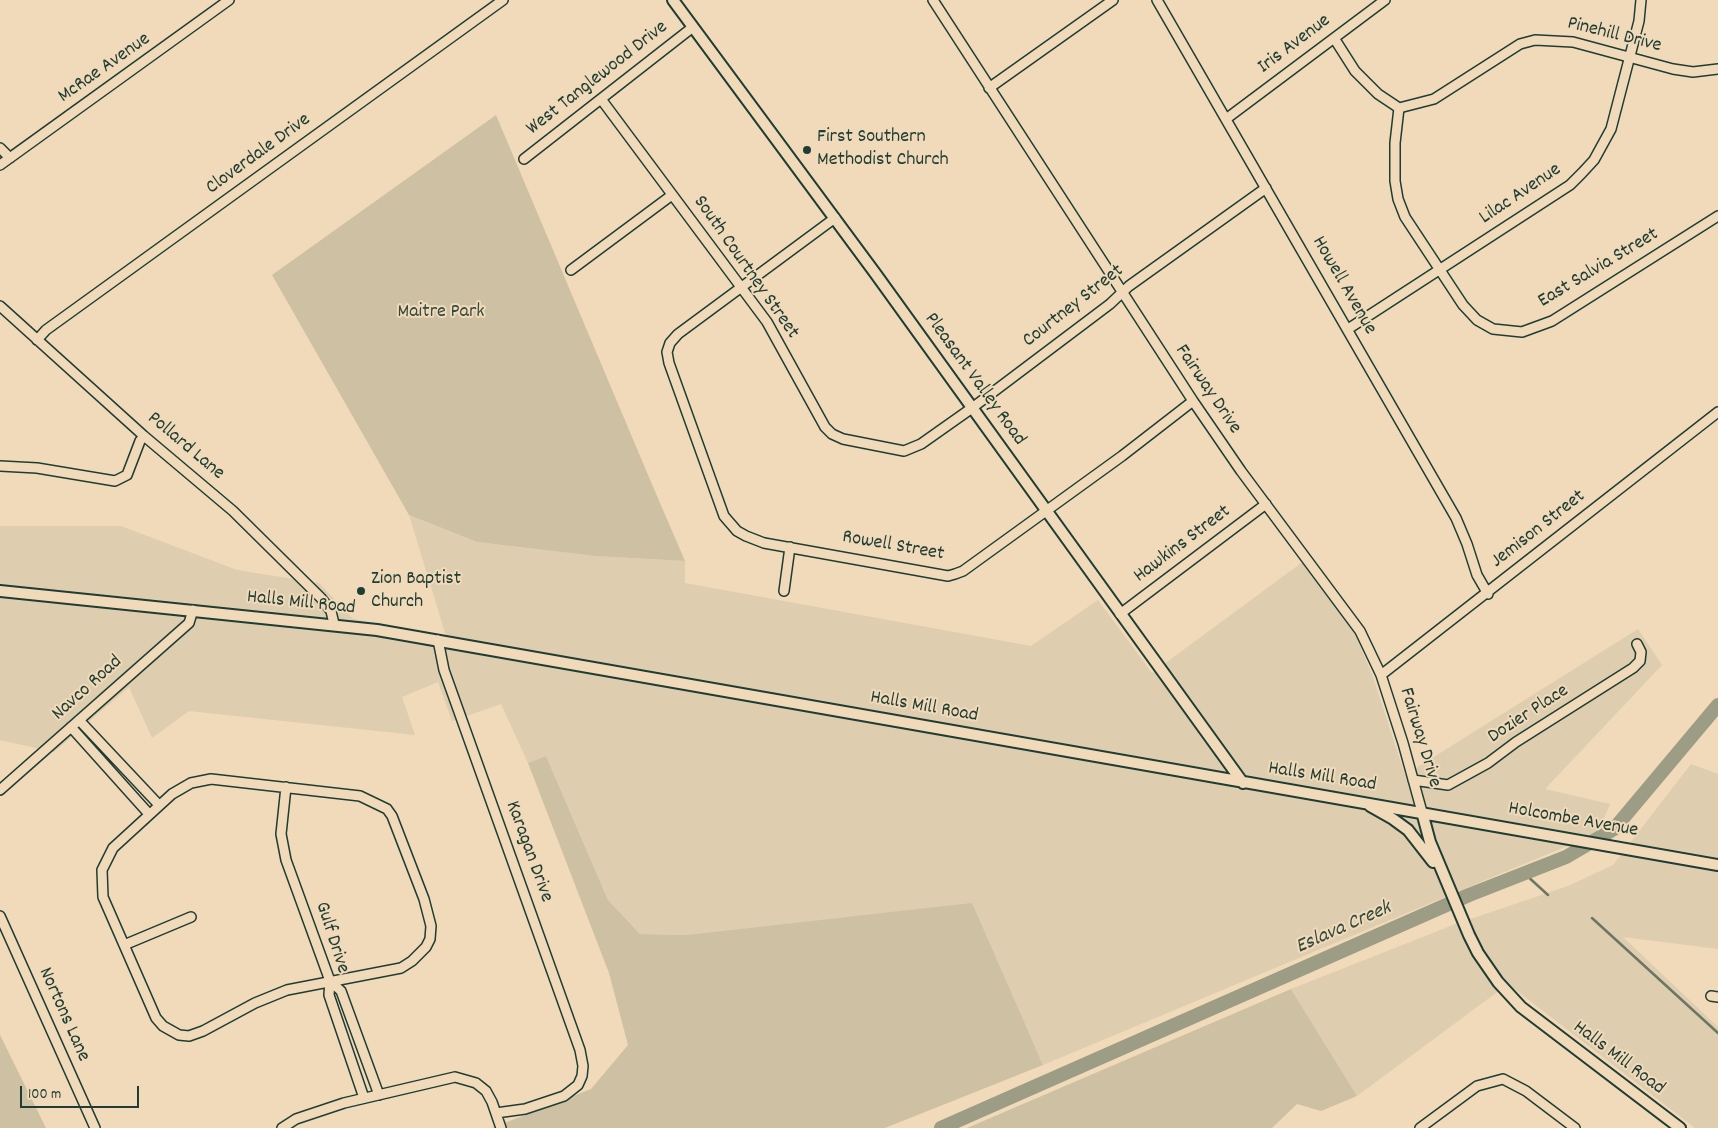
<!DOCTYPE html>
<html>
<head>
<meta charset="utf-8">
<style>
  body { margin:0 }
  #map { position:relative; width:1718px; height:1128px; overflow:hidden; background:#f0dab9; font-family:Dekko,sans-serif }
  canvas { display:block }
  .scale { position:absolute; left:20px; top:1086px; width:119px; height:22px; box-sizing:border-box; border:2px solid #1f3d34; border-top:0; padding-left:6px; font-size:15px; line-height:18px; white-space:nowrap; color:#1f3d34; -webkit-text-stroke:4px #f0dab9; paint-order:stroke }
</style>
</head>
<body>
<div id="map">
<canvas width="1718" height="1128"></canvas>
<div class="scale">100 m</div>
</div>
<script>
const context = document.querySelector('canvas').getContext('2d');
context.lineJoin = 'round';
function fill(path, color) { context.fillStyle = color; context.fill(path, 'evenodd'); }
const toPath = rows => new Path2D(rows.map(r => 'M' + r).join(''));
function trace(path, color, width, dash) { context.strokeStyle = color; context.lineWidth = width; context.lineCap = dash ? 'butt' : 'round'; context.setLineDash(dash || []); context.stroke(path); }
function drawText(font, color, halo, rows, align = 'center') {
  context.font = font + ' Dekko,sans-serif'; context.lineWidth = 4; context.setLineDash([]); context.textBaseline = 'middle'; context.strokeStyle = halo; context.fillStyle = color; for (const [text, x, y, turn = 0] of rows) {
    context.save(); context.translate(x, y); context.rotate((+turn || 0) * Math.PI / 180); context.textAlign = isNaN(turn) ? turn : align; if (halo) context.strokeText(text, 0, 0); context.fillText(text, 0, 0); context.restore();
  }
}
const built = toPath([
  [409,515,477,542,595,556,685,561,685,583,1031,646,1098,600,1152,673,1304,561,1354,632,1372,674,1405,775,1638,629,1662,665,1545,789,1610,804,1598,833,1043,1065,971,904,686,935,640,934,608,900,546,756,528,763,501,704,452,721,438,682,402,697,415,735,189,711,152,738,129,687,54,752,0,740,0,526,121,526,237,570,319,583,353,619,446,636],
  [1691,764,1718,774,1718,949,1623,937,1718,1027,1718,1128,1695,1128,1508,984,1357,1096,1291,989,1453,925,1568,886,1613,865]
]);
const green = toPath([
  [496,115,654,489,685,561,595,556,477,542,409,515,272,275],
  [546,756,608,900,640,934,686,935,972,903,1043,1065,885,1128,492,1128,591,1089,628,1045,609,973,528,763],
  [1291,989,1357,1096,1321,1111,1297,1104,1272,1128,967,1128],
  [0,1035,46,1128,0,1128]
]);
const stream = toPath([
  [1525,874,1548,895],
  [1592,918,1718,1033]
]);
const river = toPath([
  [941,1128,1469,895,1566,857,1614,829,1718,705]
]);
const minor = toPath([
  [933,0,1193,401,1241,471,1360,631,1381,675,1403,743,1422,812],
  [1157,0,1456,518,1467,544,1477,575,1488,594],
  [1334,38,1355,71,1378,94,1399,108,1395,143,1395,181,1398,199,1405,217,1463,305,1477,320,1493,329,1522,332,1552,321,1718,216],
  [989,88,1113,0],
  [601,99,767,322,825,427,832,434,843,439,904,451,921,444,972,408,1110,304,1129,286,1266,188],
  [1399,108,1434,99,1520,44,1535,40,1573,42,1673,69,1693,72,1718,69],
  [1226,119,1385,0],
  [0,148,10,158],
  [524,159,693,27],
  [0,165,229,0],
  [835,218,678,334,670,343,667,352,669,363,724,516,737,531,746,536,764,543,948,576,955,574,963,571,1122,456,1193,401],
  [571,270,672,195],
  [0,306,144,436,233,511,321,598,331,611,334,624],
  [1348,329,1570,185,1582,173,1594,160,1611,129,1639,21,1641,0],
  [37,340,46,330,503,0],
  [0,466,37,468,115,481,127,475,140,441,144,436],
  [784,591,790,547],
  [1120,614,1266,504],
  [438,640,444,670,580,1050,583,1066,582,1076,578,1085,564,1096,525,1109,496,1113],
  [1381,675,1718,412],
  [79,720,159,805],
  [71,727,149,814],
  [211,779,360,796,387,809,392,816,424,899,431,926,430,939,426,947,412,961,401,968,287,990,255,1003,203,1031,189,1036,179,1035,163,1026,156,1018,103,897,102,870,113,848,172,794,191,783,211,779],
  [1413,780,1448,785,1488,763,1516,742,1633,668,1640,661,1641,652,1637,644],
  [286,787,281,834,286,860,330,981,329,995,364,1098],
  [0,790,189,623,193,610],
  [0,916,95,1128],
  [124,945,191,917],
  [330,981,341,991,379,1095],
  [1711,996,1718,997],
  [282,1128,296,1119,344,1103,455,1077,476,1083,486,1091,492,1102,501,1128],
  [1420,1128,1477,1086,1503,1079,1526,1091,1575,1128]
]);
const tertiary = toPath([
  [673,0,875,273,1243,783],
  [0,591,377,630,1718,865],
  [1370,806,1393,819,1408,830,1433,862],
  [1422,812,1430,842,1469,935,1478,953,1498,982,1521,1007,1680,1128]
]);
const markers = [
  [807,150,5,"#1f3d34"],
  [361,591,5,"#1f3d34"]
];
const streetNames = [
  ["Pinehill Drive",1614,36,14],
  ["Iris Avenue",1295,45,-37],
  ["McRae Avenue",105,69,-35],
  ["West Tanglewood Drive",598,79,-38],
  ["Cloverdale Drive",259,155,-36],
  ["Lilac Avenue",1521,195,-34],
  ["South Courtney Street",745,268,55],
  ["East Salvia Street",1599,269,-31],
  ["Howell Avenue",1343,286,60],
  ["Courtney Street",1074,307,-38],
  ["Pleasant Valley Road",974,380,54],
  ["Fairway Drive",1207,390,56],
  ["Pollard Lane",185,447,40],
  ["Jemison Street",1539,530,-38],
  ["Hawkins Street",1183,545,-37],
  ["Rowell Street",893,547,10],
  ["Halls Mill Road",301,604,6],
  ["Navco Road",88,689,-42],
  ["Halls Mill Road",924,708,10],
  ["Dozier Place",1529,715,-33],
  ["Fairway Drive",1419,738,73],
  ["Halls Mill Road",1322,778,9],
  ["Holcombe Avenue",1573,821,10],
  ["Karagan Drive",528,852,70],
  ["Gulf Drive",331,938,72],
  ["Nortons Lane",63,1015,66],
  ["Halls Mill Road",1618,1059,37]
];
const poiNames = [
  ["First Southern",817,138],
  ["Methodist Church",817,161],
  ["Zion Baptist",371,580],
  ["Church",371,603]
];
const parkNames = [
  ["Maitre Park",441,313]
];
const waterNames = [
  ["Eslava Creek",1344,929,-24]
];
fill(built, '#decdae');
fill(green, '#cec1a3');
trace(stream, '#6b7664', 2.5);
trace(river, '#9d9c84', 14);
trace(minor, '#1f3d34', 12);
trace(tertiary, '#1f3d34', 14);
trace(minor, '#f0dab9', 9);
trace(tertiary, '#f0dab9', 10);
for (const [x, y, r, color] of markers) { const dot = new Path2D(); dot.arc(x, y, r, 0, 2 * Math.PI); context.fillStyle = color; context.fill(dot); trace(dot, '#f0dab9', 2); }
drawText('20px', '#1f3d34', '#f0dab9', streetNames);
drawText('20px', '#1f3d34', '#f0dab9', poiNames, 'left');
drawText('20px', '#304a3f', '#f0dab9', parkNames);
drawText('italic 21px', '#324b40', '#f0dab9', waterNames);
</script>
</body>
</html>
